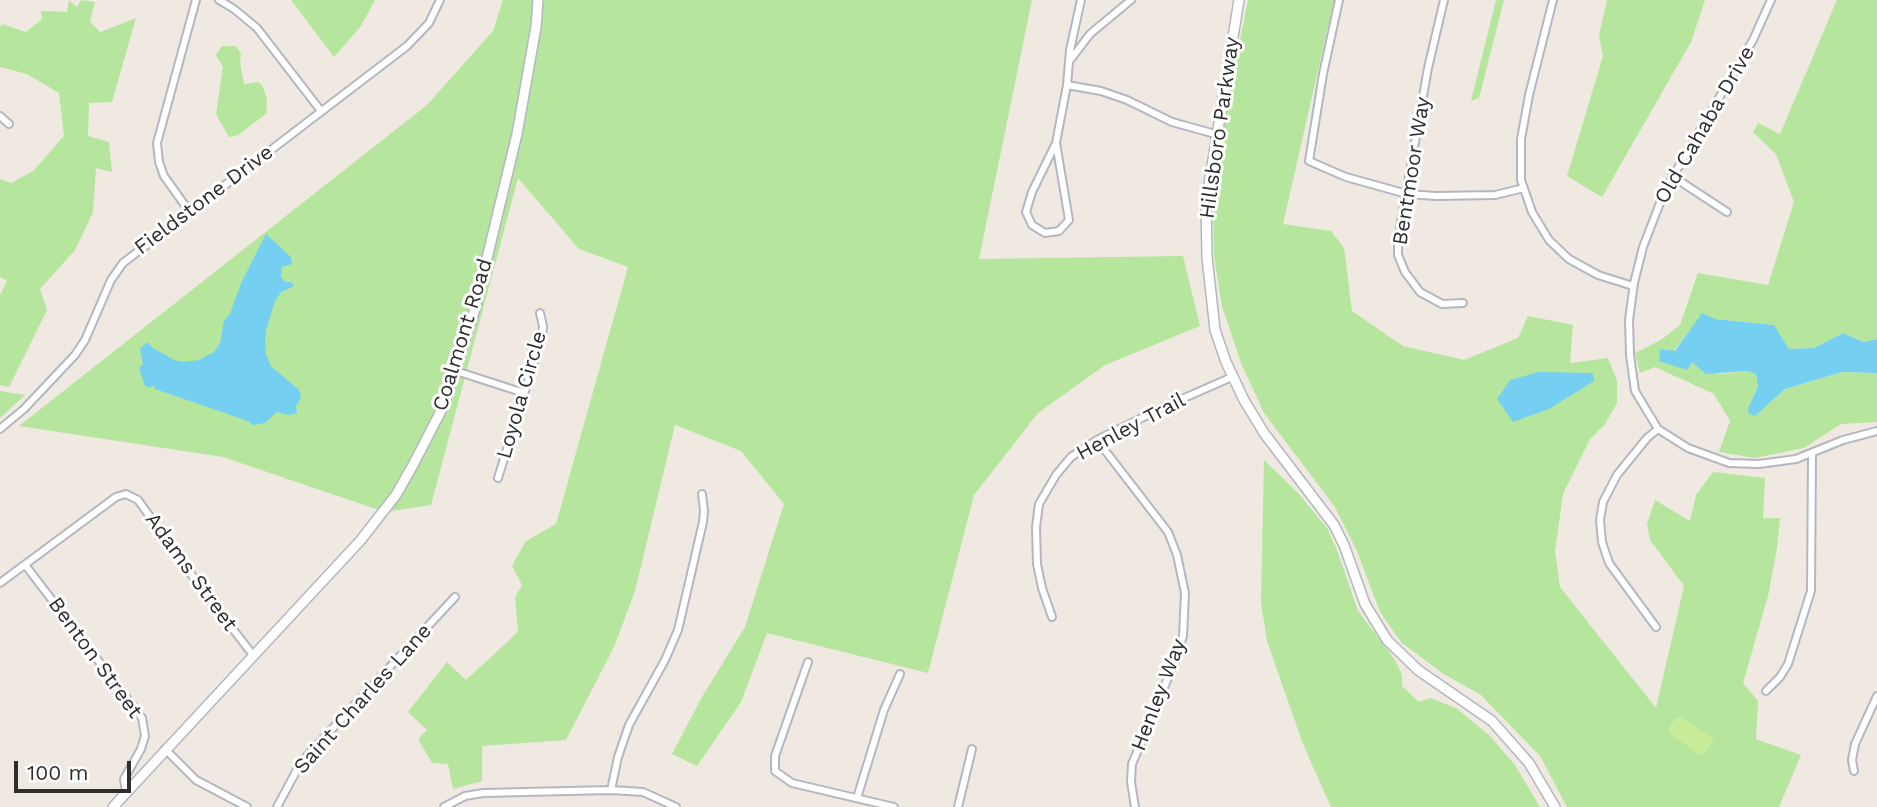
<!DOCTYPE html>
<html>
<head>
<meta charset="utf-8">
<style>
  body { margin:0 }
  #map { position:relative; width:1877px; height:807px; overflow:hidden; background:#efe9e1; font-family:"Work Sans",sans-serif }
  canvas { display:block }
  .scale { position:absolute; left:14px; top:761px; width:117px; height:32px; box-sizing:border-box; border:4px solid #2e2e2e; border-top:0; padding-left:9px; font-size:21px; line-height:24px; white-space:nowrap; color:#2e2e2e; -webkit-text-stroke:5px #fff; paint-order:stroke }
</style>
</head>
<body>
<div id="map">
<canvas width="1877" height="807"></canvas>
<div class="scale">100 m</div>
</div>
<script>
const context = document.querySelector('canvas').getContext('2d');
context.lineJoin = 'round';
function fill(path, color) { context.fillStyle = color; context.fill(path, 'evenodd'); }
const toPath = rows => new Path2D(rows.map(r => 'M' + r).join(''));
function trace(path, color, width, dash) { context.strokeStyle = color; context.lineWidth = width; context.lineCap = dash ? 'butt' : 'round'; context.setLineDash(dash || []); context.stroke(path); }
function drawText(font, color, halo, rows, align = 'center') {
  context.font = font + ' "Work Sans",sans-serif'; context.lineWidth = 6; context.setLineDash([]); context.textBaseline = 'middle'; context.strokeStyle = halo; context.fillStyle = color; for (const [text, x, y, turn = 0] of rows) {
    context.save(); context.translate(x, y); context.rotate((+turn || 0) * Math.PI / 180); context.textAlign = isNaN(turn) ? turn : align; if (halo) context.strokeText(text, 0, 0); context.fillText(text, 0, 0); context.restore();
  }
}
const green = toPath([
  [69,0,77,7,81,0,95,2,90,22,100,32,136,18,112,102,89,103,88,136,109,142,112,172,96,168,93,212,75,250,40,289,47,310,9,387,0,385,0,295,7,281,0,277,0,179,11,183,33,171,64,136,59,93,27,74,0,67,0,27,2,24,26,32,42,19,41,11,67,12],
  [291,0,375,0,361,26,334,57],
  [503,0,1032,0,979,259,1183,256,1200,326,1105,365,1038,413,974,495,928,673,767,633,741,702,697,766,672,754,702,697,745,627,784,504,741,451,675,425,635,591,614,647,566,740,482,746,482,781,453,789,448,764,432,763,418,739,427,730,408,712,447,662,466,680,518,632,515,597,522,585,512,566,526,541,556,524,628,267,579,249,518,178,431,505,385,512,223,457,19,426,427,105,493,31],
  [1248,0,1334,0,1283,224,1331,231,1344,248,1352,311,1403,346,1464,360,1518,338,1528,316,1573,325,1570,363,1608,358,1617,381,1617,403,1605,424,1590,439,1563,494,1555,551,1560,587,1656,708,1684,586,1650,540,1647,524,1655,500,1690,521,1696,495,1713,472,1765,478,1763,518,1780,518,1777,548,1768,596,1743,683,1758,701,1756,739,1801,755,1779,807,1567,807,1540,756,1481,695,1442,673,1401,642,1380,612,1357,551,1335,507,1264,413,1241,363,1222,306,1214,256,1213,191,1225,115],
  [1496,0,1504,0,1479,98,1471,101],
  [1607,0,1705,0,1691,42,1602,197,1567,176,1603,56,1599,35],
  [1837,0,1877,0,1877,339,1865,342,1843,333,1814,348,1789,349,1773,325,1715,319,1697,321,1674,351,1719,374,1747,371,1756,374,1758,387,1748,408,1755,416,1785,389,1842,372,1877,373,1877,422,1841,424,1804,448,1755,458,1719,452,1730,421,1714,394,1655,367,1640,373,1635,353,1661,340,1680,325,1698,273,1768,285,1794,202,1776,154,1753,132,1758,123,1780,134],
  [222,46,236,46,241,54,240,62,244,84,258,82,262,85,267,99,266,114,238,135,229,137,216,114,223,67,216,55],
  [0,391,25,395,0,418],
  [1264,460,1298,493,1327,528,1337,550,1358,611,1395,660,1402,675,1402,686,1419,702,1430,698,1456,708,1490,736,1515,765,1540,807,1331,807,1303,744,1267,641,1261,602]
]);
const pitch = toPath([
  [1681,717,1711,737,1713,742,1704,754,1699,754,1670,734,1668,729,1676,718]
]);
const water = toPath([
  [266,234,291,257,292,264,282,267,281,277,285,282,291,282,294,286,281,292,275,301,266,330,265,343,266,354,271,366,299,390,301,398,296,406,297,413,289,415,277,412,265,423,253,425,248,421,155,389,154,385,150,388,145,386,139,368,143,364,140,349,147,342,153,348,174,360,184,362,199,360,214,352,220,344,224,320,230,314,242,281],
  [1702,313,1715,319,1774,325,1789,349,1814,348,1843,333,1864,342,1877,339,1877,373,1842,372,1785,389,1755,416,1749,414,1748,408,1758,387,1756,374,1747,371,1706,374,1692,362,1687,370,1659,361,1660,349,1675,351],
  [1539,372,1593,373,1594,381,1549,409,1513,422,1497,399,1510,380]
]);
const street = toPath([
  [219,0,234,9,257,28,321,111],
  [1339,0,1323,74,1309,161,1346,177,1407,194,1436,196,1495,195,1524,188],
  [1444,0,1428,68,1398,239,1398,255,1405,272,1420,292,1442,304,1463,303],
  [1553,0,1529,95,1521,139,1521,180,1532,212,1549,240,1569,259,1598,275,1633,286],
  [1771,0,1753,40,1665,190,1643,247,1634,283,1629,320,1630,355,1635,391,1658,429,1688,448,1729,463,1759,464,1796,459,1843,440,1877,431],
  [1071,59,1090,34,1131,0],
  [1067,85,1101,91,1127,100,1172,122,1215,134],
  [0,116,9,124],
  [1056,143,1069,220,1059,231,1045,233,1032,225,1026,212,1032,192,1056,143,1067,85,1070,50,1081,0],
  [1672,176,1727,212],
  [189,211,164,176,159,162,157,143,196,0],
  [456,371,524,393],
  [0,429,24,409,75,355,85,340,111,280,123,263,407,46,429,23,440,0],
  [1097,440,1168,532,1177,555,1185,593,1183,636,1175,661,1132,764,1131,782,1135,807],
  [498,478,542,336,543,326,540,313],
  [26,566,142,718,145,736,141,749,124,779,126,793],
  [0,583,116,497,126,494,138,500,204,592,253,655],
  [1052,617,1042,588,1037,564,1036,527,1039,504,1056,475,1071,457,1097,440,1166,406,1232,377],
  [1656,627,1609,563,1602,542,1600,520,1603,502,1617,475,1647,438,1658,429],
  [808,662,775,756,775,771,792,783,894,807],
  [1766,691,1780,677,1788,664,1811,591,1812,454],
  [165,749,196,780,247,807],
  [1854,771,1852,760,1855,744,1877,696],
  [611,790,618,757,629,725,665,660,678,630,703,522,704,511,702,494],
  [857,798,884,710,900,674],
  [277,807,299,766,306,757,455,597],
  [444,807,465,796,483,793,611,790,643,792,676,807],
  [958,807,972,749]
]);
const secondary = toPath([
  [1239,0,1206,203,1207,257,1215,330,1226,362,1244,400,1264,433,1334,525,1344,545,1365,604,1387,640,1418,670,1492,721,1529,763,1555,807],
  [113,807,360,541,396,495,413,465,442,409,474,312,517,134,536,27,538,0]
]);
const streetNames = [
  ["Old Cahaba Drive",1705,125,-60],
  ["Hillsboro Parkway",1220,128,-82],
  ["Bentmoor Way",1412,171,-81],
  ["Fieldstone Drive",204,200,-37],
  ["Coalmont Road",463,335,-73],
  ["Loyola Circle",522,395,-74],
  ["Henley Trail",1131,427,-28],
  ["Adams Street",191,572,54],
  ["Benton Street",95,658,54],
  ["Henley Way",1159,695,-69],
  ["Saint Charles Lane",363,699,-48]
];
fill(green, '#b6e59e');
fill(pitch, '#c9ec9a');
fill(water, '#75cff0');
trace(street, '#b4b7c1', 10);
trace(secondary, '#b4b7c1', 12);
trace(street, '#fff', 6);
trace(secondary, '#fff', 9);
drawText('21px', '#2e2e2e', '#fff', streetNames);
</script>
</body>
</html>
